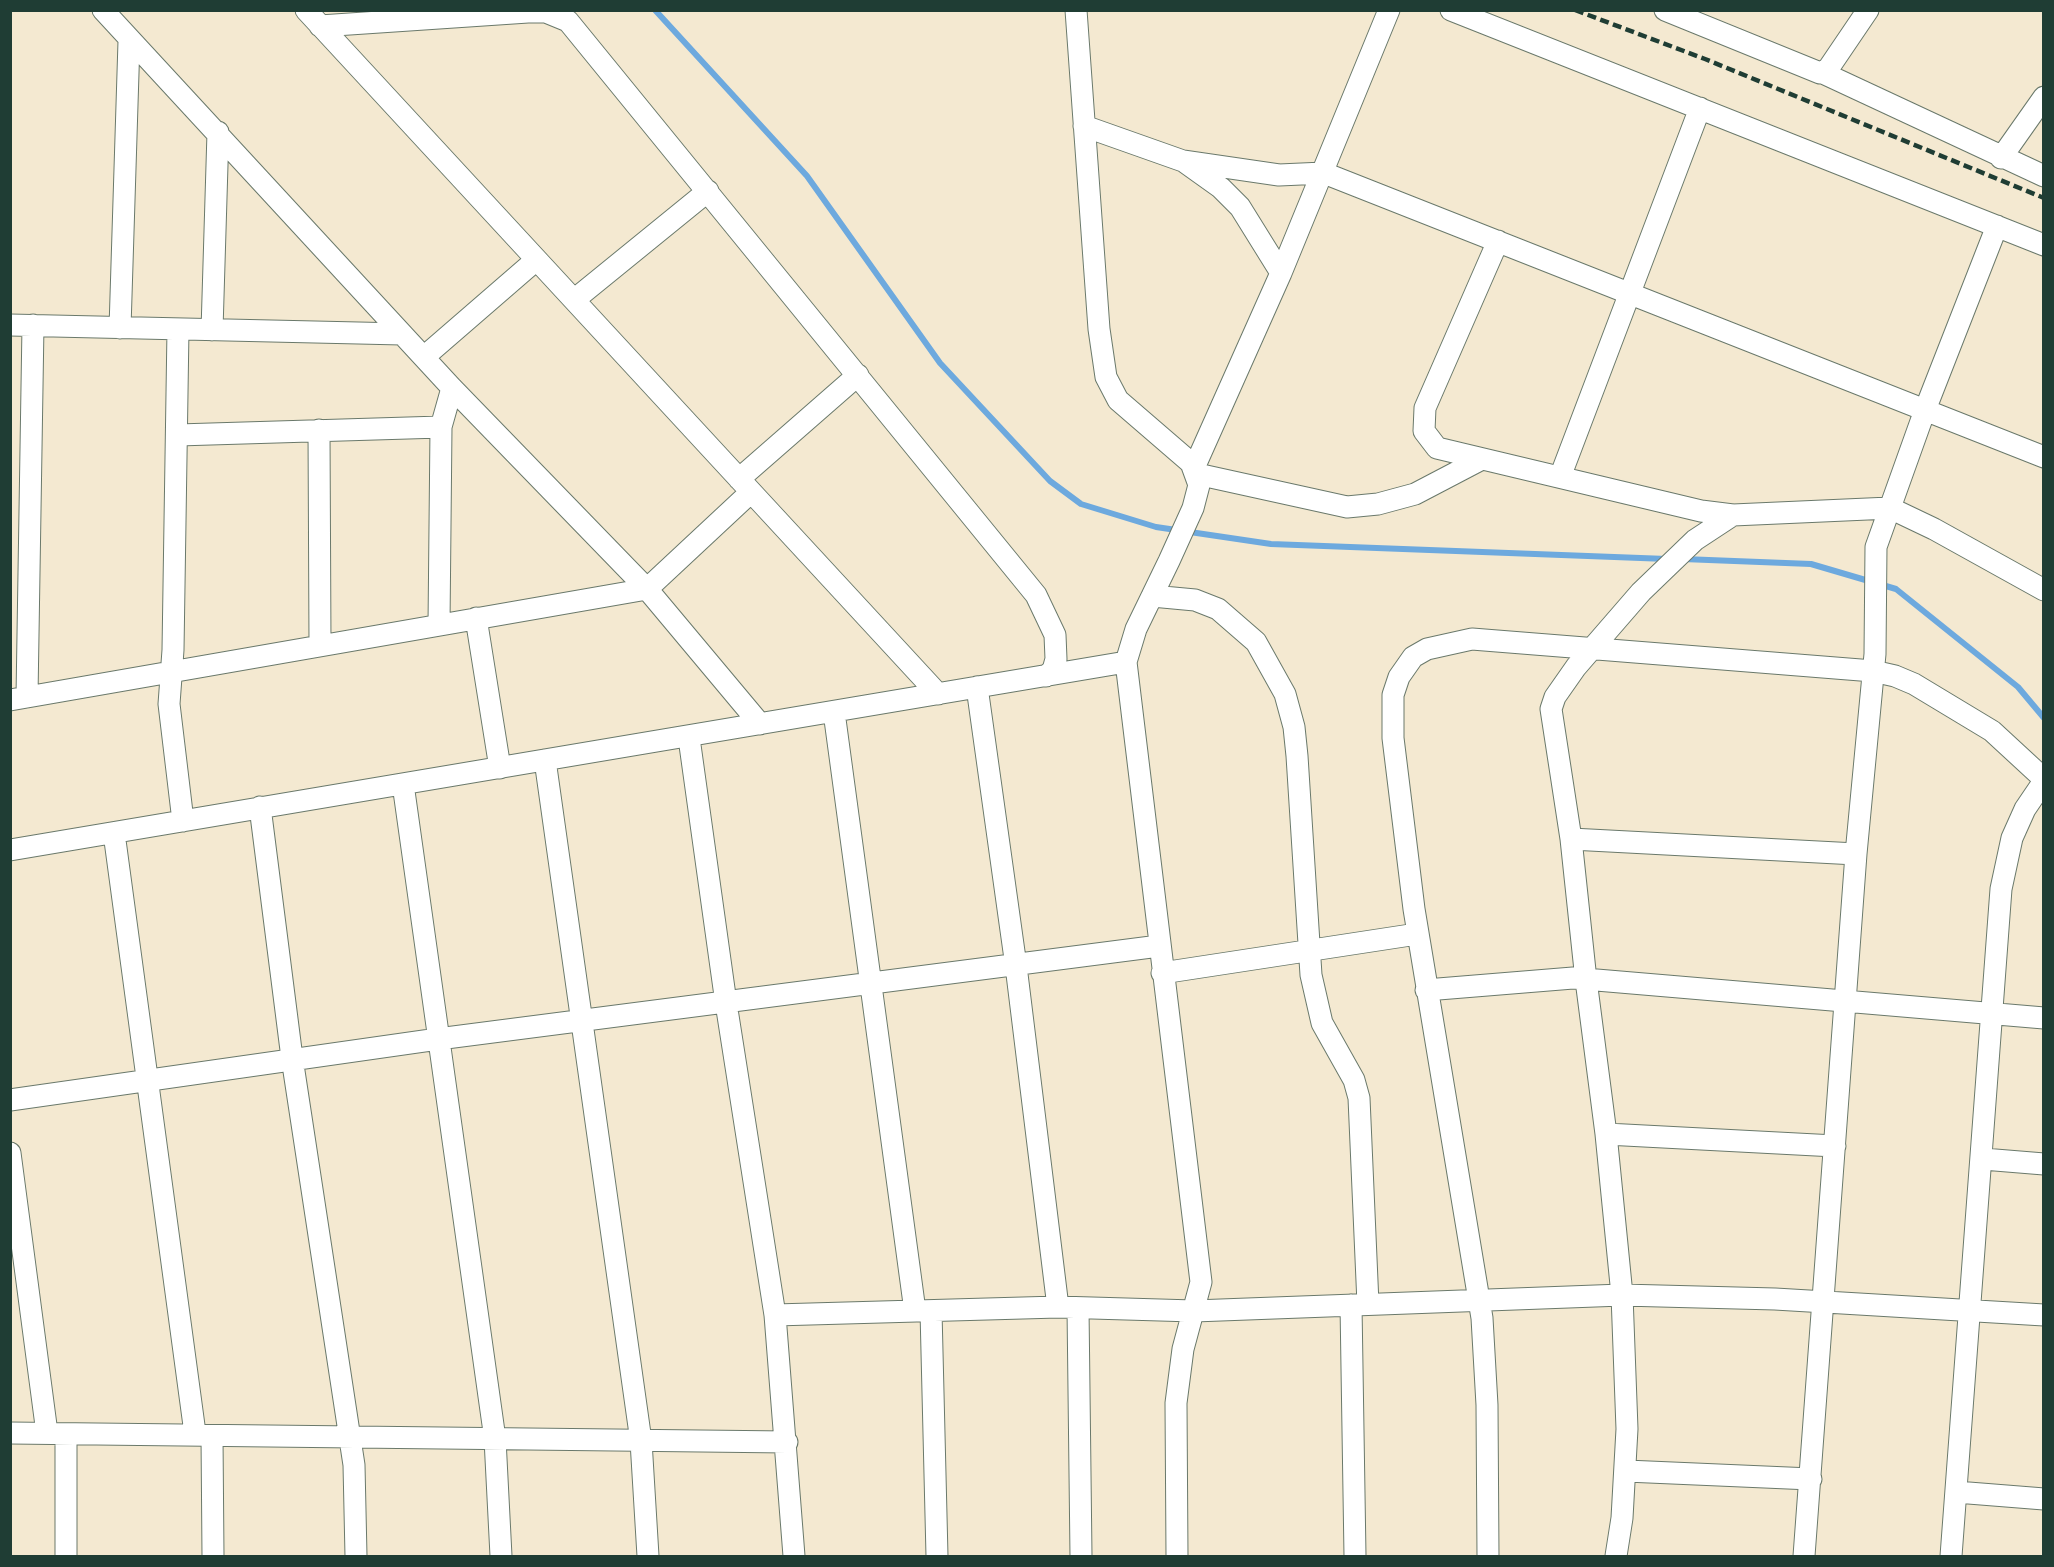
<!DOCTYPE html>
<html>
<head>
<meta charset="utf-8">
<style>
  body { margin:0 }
  #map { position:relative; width:2054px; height:1567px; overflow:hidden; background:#f4e9d1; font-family:Kalam,sans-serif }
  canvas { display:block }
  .frame { position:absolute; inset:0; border:12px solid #1f3d34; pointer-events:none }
</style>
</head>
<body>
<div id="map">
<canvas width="2054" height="1567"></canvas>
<div class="frame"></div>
</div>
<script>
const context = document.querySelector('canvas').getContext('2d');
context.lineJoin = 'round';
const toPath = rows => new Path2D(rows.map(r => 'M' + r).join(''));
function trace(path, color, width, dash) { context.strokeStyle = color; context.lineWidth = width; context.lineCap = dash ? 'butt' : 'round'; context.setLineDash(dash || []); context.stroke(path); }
const stream = toPath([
  [655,10,807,176,940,363,1050,481,1081,504,1156,527,1271,544,1667,559],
  [1683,559,1811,564,1896,589,2018,687,2044,718]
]);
const street = toPath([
  [103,10,452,388,647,589,760,724],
  [306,10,938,694],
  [1076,10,1099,329,1106,377,1118,400,1191,463,1199,485,1193,508,1169,561,1136,629,1126,662,1201,1282,1183,1349,1176,1403,1177,1556],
  [1451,10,2044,245],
  [1665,10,1820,73,1828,69,1868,10],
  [320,26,528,12,546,12,568,21,1036,595,1055,635,1056,659,1053,670,1046,676],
  [1823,73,2044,176],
  [1084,126,1183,161,1279,175,1324,173,2044,457],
  [2001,158,2044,97],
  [1186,163,1221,188,1240,207,1281,273],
  [1498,241,1425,408,1424,431,1437,448,1701,511,1733,515,1890,508,1934,529,2044,590],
  [574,300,708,191],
  [10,325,402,334],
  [120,328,129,41],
  [178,329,173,650,169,704,183,821],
  [212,330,218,132],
  [424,357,536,260],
  [319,430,320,644],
  [178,435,441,427],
  [1194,468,1281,273,1389,10],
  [1197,474,1347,507,1378,504,1415,494,1480,460],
  [1560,477,1700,108],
  [739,479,858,375],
  [1152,596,1195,600,1218,609,1256,642,1285,694,1294,727,1297,756,1311,975,1322,1023,1354,1080,1359,1098,1368,1304],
  [476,618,500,768],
  [439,625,441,427,452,388],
  [977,687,1016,966,1058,1307],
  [27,697,33,325],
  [10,700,647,589,751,492],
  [834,712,915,1311],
  [689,738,726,1003,775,1315,794,1556],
  [545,760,641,1441,648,1556],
  [403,784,495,1439,501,1556],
  [260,807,292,1058,354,1465,356,1556],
  [114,833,195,1433],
  [1571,839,1856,854],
  [10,850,1126,662],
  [1162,973,1417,934],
  [1426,990,1573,978,2044,1018],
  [10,1100,438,1039,1159,946],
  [1606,1134,1835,1146],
  [10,1153,47,1433],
  [1983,1159,2044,1164],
  [1351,1305,1355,1556],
  [1078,1308,1081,1556],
  [931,1311,937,1556],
  [775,1315,1058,1307,1194,1311,1622,1295,1775,1299,2044,1315],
  [10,1433,787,1442],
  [212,1436,213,1556],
  [1626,1471,1811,1479],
  [1956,1492,2044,1499],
  [66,1556,66,1434],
  [1488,1556,1487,1405,1482,1318,1414,909,1393,738,1393,695,1399,677,1413,657,1427,649,1472,639,1873,671,1895,676,1914,684,1992,731,2044,779],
  [1616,1556,1622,1518,1627,1429,1622,1295,1606,1134,1586,980,1571,839,1551,709,1555,697,1576,667,1641,592,1695,540,1733,515],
  [1804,1556,1856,854,1875,654,1876,547,1925,410,1997,226],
  [1951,1556,2001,889,2012,838,2025,809,2044,781]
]);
const rail = toPath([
  [1575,10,1705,59,2044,198]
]);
trace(stream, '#6da9de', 6);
trace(street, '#6a796b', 23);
trace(street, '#fff', 21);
trace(rail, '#1f3d34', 4.5, [9, 4.5]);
</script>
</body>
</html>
